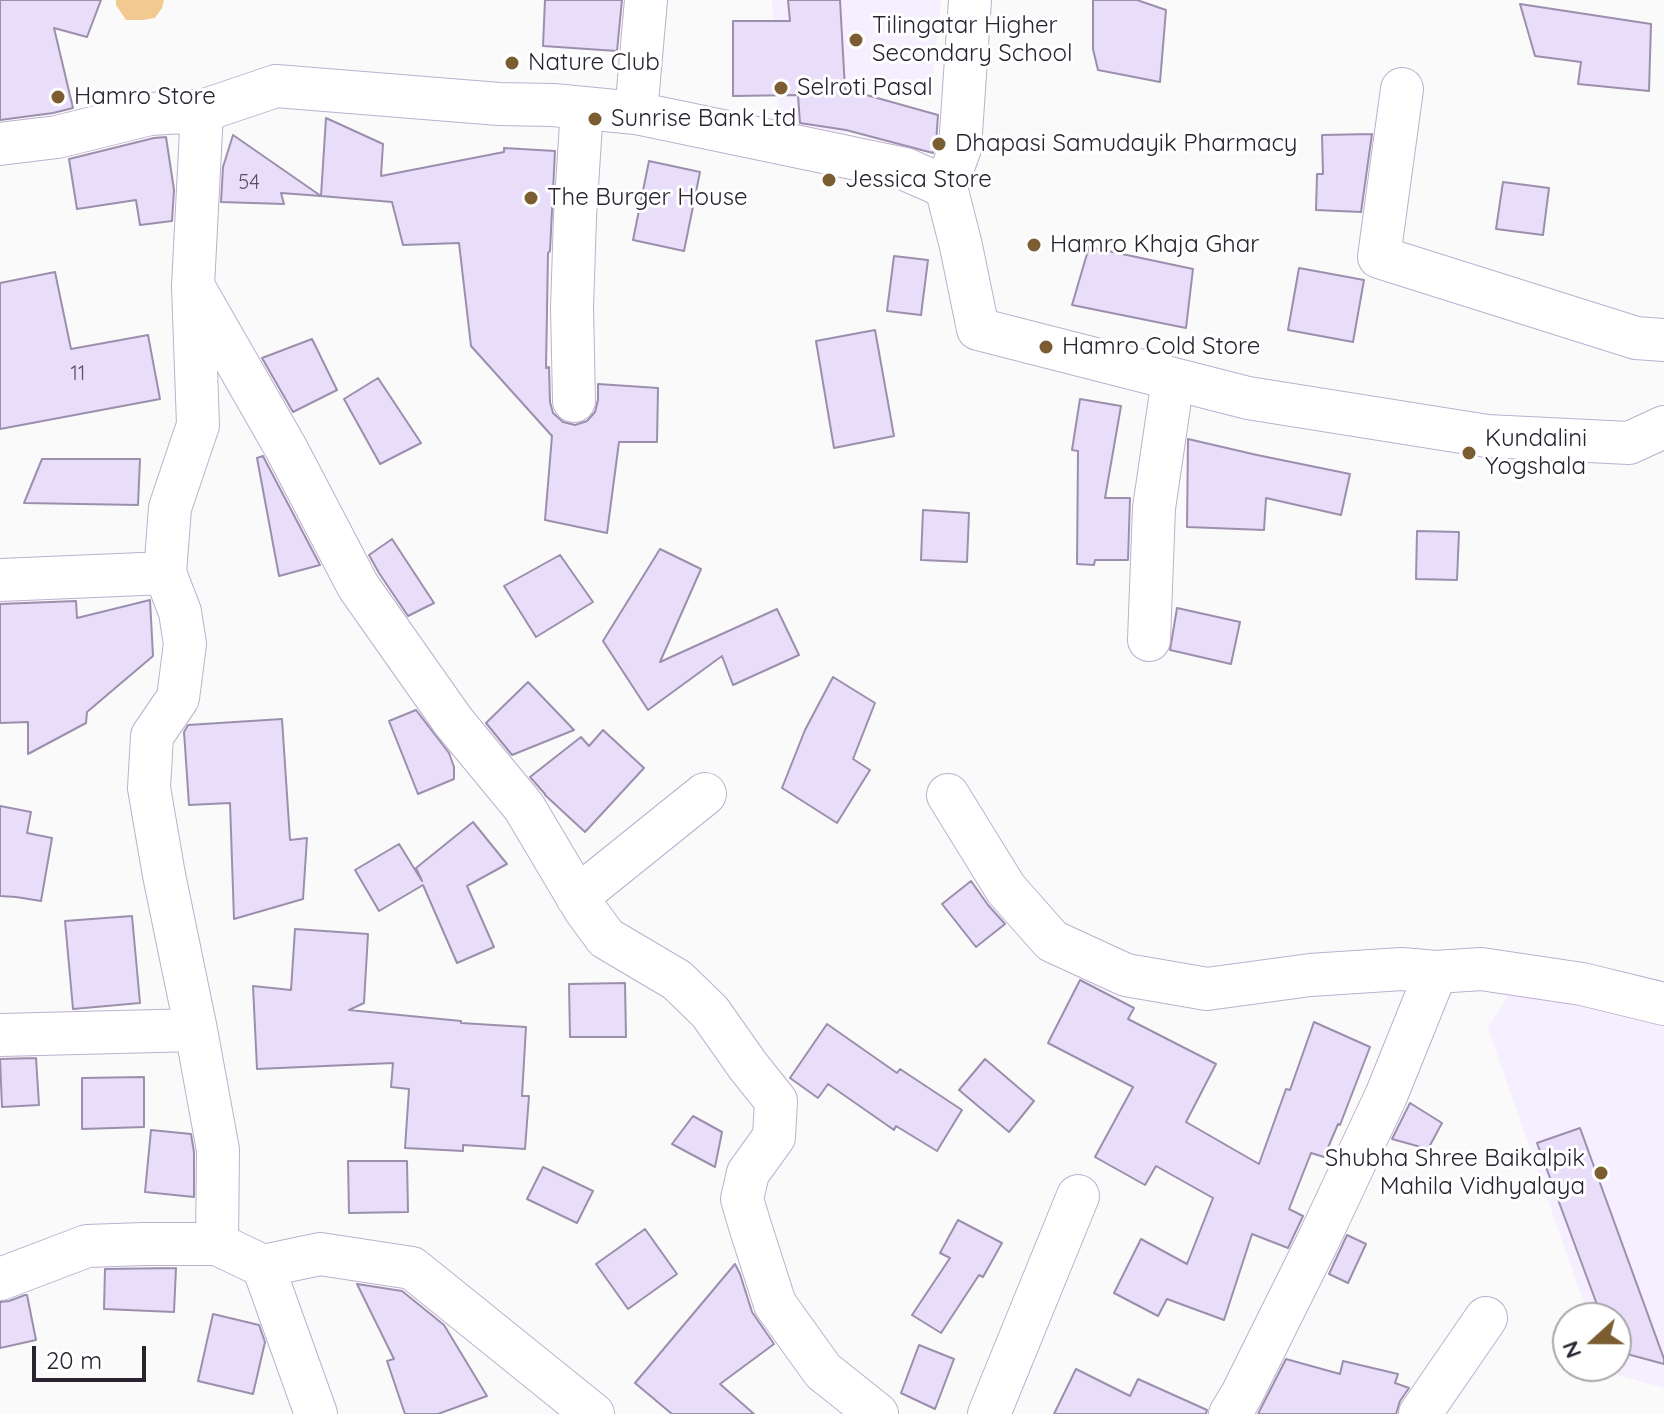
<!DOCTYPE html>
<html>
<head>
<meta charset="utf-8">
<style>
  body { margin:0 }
  #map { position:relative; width:1664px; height:1414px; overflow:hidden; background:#fafafa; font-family:Quicksand,sans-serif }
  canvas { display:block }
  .north { position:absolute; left:1552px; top:1302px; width:80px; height:80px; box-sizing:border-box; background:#fff; border:2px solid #a9a7ac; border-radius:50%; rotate:249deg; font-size:22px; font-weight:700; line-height:32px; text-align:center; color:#292430 }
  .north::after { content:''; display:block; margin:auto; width:28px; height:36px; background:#7c5c31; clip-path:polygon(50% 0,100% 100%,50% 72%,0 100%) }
  .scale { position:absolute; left:32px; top:1346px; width:114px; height:36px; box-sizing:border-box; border:4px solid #292430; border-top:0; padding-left:10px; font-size:24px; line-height:28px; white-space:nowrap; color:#292430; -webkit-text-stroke:6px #fff; paint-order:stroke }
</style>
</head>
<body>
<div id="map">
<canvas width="1664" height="1414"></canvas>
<div class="north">N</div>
<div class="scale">20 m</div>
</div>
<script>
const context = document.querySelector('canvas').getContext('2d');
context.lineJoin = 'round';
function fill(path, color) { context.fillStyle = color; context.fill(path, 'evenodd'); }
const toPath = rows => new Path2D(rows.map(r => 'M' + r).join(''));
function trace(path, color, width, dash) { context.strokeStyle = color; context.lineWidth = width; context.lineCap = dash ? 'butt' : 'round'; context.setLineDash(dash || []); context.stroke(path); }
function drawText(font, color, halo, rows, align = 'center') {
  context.font = font + ' Quicksand,sans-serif'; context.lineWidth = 6; context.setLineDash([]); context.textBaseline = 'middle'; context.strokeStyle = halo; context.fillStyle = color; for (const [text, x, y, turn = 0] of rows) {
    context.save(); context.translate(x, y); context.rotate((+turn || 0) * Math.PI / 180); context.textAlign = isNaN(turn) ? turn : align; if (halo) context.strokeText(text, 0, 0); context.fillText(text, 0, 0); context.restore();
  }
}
const built = toPath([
  [772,0,941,0,931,95,845,80,847,136,779,127],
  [1559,993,1664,1020,1664,1388,1607,1372,1605,1366,1616,1366,1616,1318,1589,1318,1488,1028,1508,996]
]);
const green = toPath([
  [116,0,164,0,162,8,155,18,143,20,126,20,116,5]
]);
const building = toPath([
  [0,0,101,0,87,37,54,28,73,108,53,113,0,120,0,0],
  [545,0,622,0,617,51,543,46,545,0],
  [788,0,840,0,845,89,938,115,936,143,933,153,846,130,800,123,798,95,733,96,733,21,790,21,788,0],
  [1093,0,1137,0,1166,10,1160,82,1098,70,1093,49,1093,0],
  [1520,4,1651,24,1649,91,1578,84,1581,62,1535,56,1520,4],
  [326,118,383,144,381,176,504,152,504,148,555,151,550,251,548,253,546,368,549,367,550,402,553,413,563,422,575,425,587,421,595,412,598,400,598,384,658,388,657,442,619,442,607,533,545,520,552,436,471,346,459,243,403,245,392,202,321,196,326,118],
  [1372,134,1361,212,1316,210,1317,174,1323,174,1322,135,1372,134],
  [233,135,321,196,281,193,284,204,221,202,223,167,233,135],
  [166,137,174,190,172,221,140,225,136,200,77,209,69,159,154,138,166,137],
  [649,161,700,172,684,251,633,240,649,161],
  [1503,182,1549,188,1543,235,1496,229,1503,182],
  [1089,247,1193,269,1186,328,1072,305,1089,247],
  [894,256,928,260,921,315,887,311,894,256],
  [1299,268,1364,280,1353,342,1288,330,1299,268],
  [55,272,71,349,148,335,160,399,0,429,0,283,55,272],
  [875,330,894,436,834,448,816,341,875,330],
  [312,339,337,390,293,412,262,358,312,339],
  [378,378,421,443,380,464,344,399,378,378],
  [1080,399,1121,406,1105,498,1130,498,1128,560,1095,560,1094,565,1077,564,1078,451,1072,450,1080,399],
  [1188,439,1257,455,1350,474,1341,515,1266,498,1264,530,1187,527,1188,439],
  [263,456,266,462,320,565,279,576,257,458,263,456],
  [42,459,140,459,138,505,24,503,42,459],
  [923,510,969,513,967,562,921,560,923,510],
  [1417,531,1459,532,1457,580,1416,579,1417,531],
  [392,539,434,603,408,616,379,573,369,555,392,539],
  [660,549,701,569,660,662,777,609,799,655,733,685,722,656,648,710,603,641,660,549],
  [560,555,593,602,536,637,504,586,560,555],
  [150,600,153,656,87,712,86,723,28,754,28,722,0,723,0,604,76,601,77,618,150,600],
  [1177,608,1240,622,1231,664,1170,650,1177,608],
  [833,677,875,703,853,759,870,770,837,823,782,788,805,730,833,677],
  [528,682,574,730,512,755,486,723,528,682],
  [416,710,449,753,454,767,454,779,418,794,389,721,416,710],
  [282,719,290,840,307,838,303,899,234,919,230,803,189,805,184,732,188,725,282,719],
  [603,730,644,768,585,832,545,795,545,794,530,777,581,737,589,746,603,730],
  [0,806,31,812,27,833,52,838,41,901,16,897,0,896,0,806],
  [473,822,507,864,467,886,494,947,457,963,423,885,379,911,355,870,399,844,422,881,416,868,473,822],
  [971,881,988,905,1005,924,976,947,942,904,971,881],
  [132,916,140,1003,73,1009,65,921,132,916],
  [295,929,368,934,364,1003,349,1010,461,1021,461,1023,526,1027,522,1096,529,1096,525,1149,463,1145,463,1151,405,1148,409,1089,391,1087,393,1063,257,1069,253,986,291,990,295,929],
  [1080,980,1134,1008,1128,1019,1216,1064,1186,1122,1259,1164,1286,1089,1290,1090,1314,1022,1370,1047,1340,1125,1338,1124,1324,1157,1311,1153,1289,1209,1303,1216,1288,1248,1252,1234,1224,1320,1167,1299,1158,1316,1114,1293,1141,1239,1187,1264,1213,1198,1156,1166,1145,1185,1095,1157,1133,1087,1048,1043,1080,980],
  [625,983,626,1037,570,1037,569,984,625,983],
  [827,1024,897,1073,900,1069,962,1110,937,1151,896,1126,894,1130,828,1084,818,1098,790,1078,827,1024],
  [36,1058,39,1105,2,1107,0,1059,36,1058],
  [985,1059,1034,1101,1009,1132,959,1090,985,1059],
  [144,1077,144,1127,82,1129,82,1078,144,1077],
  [1410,1103,1442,1123,1428,1149,1392,1139,1410,1103],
  [693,1116,722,1132,715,1167,672,1144,693,1116],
  [1580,1128,1664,1359,1664,1364,1616,1351,1616,1318,1602,1318,1537,1143,1580,1128],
  [151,1130,191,1134,194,1152,194,1197,145,1192,151,1130],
  [348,1161,407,1161,408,1212,349,1213,348,1161],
  [543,1167,593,1191,577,1223,527,1199,543,1167],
  [958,1220,1002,1243,983,1277,979,1275,941,1333,912,1315,950,1258,940,1253,958,1220],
  [645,1229,677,1274,628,1309,596,1264,645,1229],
  [1347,1235,1366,1244,1348,1283,1329,1274,1347,1235],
  [735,1264,740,1274,752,1312,774,1344,720,1384,754,1414,672,1414,635,1383,735,1264],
  [176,1268,174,1312,104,1309,105,1269,176,1268],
  [357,1284,402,1291,444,1325,487,1396,438,1414,405,1414,387,1361,394,1359,357,1284],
  [25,1295,27,1295,36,1340,0,1348,0,1302,9,1301,25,1295],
  [213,1314,259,1325,265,1342,253,1394,198,1381,213,1314],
  [919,1345,954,1359,935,1409,901,1393,919,1345],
  [1286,1359,1340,1374,1343,1361,1398,1374,1395,1383,1409,1388,1400,1401,1396,1414,1258,1414,1286,1359],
  [1076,1369,1130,1396,1138,1379,1207,1410,1206,1414,1054,1414,1076,1369]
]);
const street = toPath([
  [1402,89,1379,257,1636,338,1664,340],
  [202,111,193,286,198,425,170,508,165,573,180,612,185,644,178,698,152,736,149,788,164,875,196,1030,218,1150,217,1244],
  [636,113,646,0],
  [0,144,57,137,150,114,202,111,276,86,499,104,553,105,636,113,905,169,946,187,961,246,978,329,1248,398,1487,436,1629,443,1664,427],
  [946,187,960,148,970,0],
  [193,286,287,450,358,586,453,721,524,807,584,908,606,938,677,980,710,1012,748,1066,776,1101,774,1137,748,1173,742,1199,750,1226,775,1304,823,1371,877,1414],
  [574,401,572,308,575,217,582,108],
  [0,580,165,573],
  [1149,640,1154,508,1173,379],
  [948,795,1006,889,1052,941,1126,975,1207,989,1310,975,1402,969,1436,972,1481,969,1582,984,1664,1004],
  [577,897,705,794],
  [0,1035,196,1030],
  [263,1266,316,1414],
  [0,1279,87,1246,143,1244,217,1244,263,1266,320,1254,412,1268,593,1414],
  [989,1414,1078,1196],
  [1230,1414,1242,1394,1317,1243,1386,1096,1436,972],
  [1420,1414,1486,1318]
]);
const markers = [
  [856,40,8,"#7c5c31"],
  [512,63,8,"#7c5c31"],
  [781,88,8,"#7c5c31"],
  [58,97,8,"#7c5c31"],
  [595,119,8,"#7c5c31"],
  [939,144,8,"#7c5c31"],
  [829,180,8,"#7c5c31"],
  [531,198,8,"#7c5c31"],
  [1034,245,8,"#7c5c31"],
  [1046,347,8,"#7c5c31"],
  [1469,453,8,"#7c5c31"],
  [1601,1173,8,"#7c5c31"]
];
const numberNames = [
  ["54",249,183],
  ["11",78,374]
];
const poiNames = [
  ["Tilingatar Higher",872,26],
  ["Secondary School",872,54],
  ["Nature Club",528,63],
  ["Selroti Pasal",797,88],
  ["Hamro Store",74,97],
  ["Sunrise Bank Ltd",611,119],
  ["Dhapasi Samudayik Pharmacy",955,144],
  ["Jessica Store",845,180],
  ["The Burger House",547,198],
  ["Hamro Khaja Ghar",1050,245],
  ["Hamro Cold Store",1062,347],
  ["Kundalini",1485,439],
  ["Yogshala",1485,467],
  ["Shubha Shree Baikalpik",1585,1159,"right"],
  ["Mahila Vidhyalaya",1585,1187,"right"]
];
fill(built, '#f5efff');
fill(green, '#f3c992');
fill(building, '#e9defa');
trace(building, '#9b8fad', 2);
trace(street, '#bdb0cf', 44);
trace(street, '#fff', 42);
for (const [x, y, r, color] of markers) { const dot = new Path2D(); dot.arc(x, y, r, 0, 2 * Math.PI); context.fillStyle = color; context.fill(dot); trace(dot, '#fff', 3); }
drawText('20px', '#595262', null, numberNames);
drawText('24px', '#292430', '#fff', poiNames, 'left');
</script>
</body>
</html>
